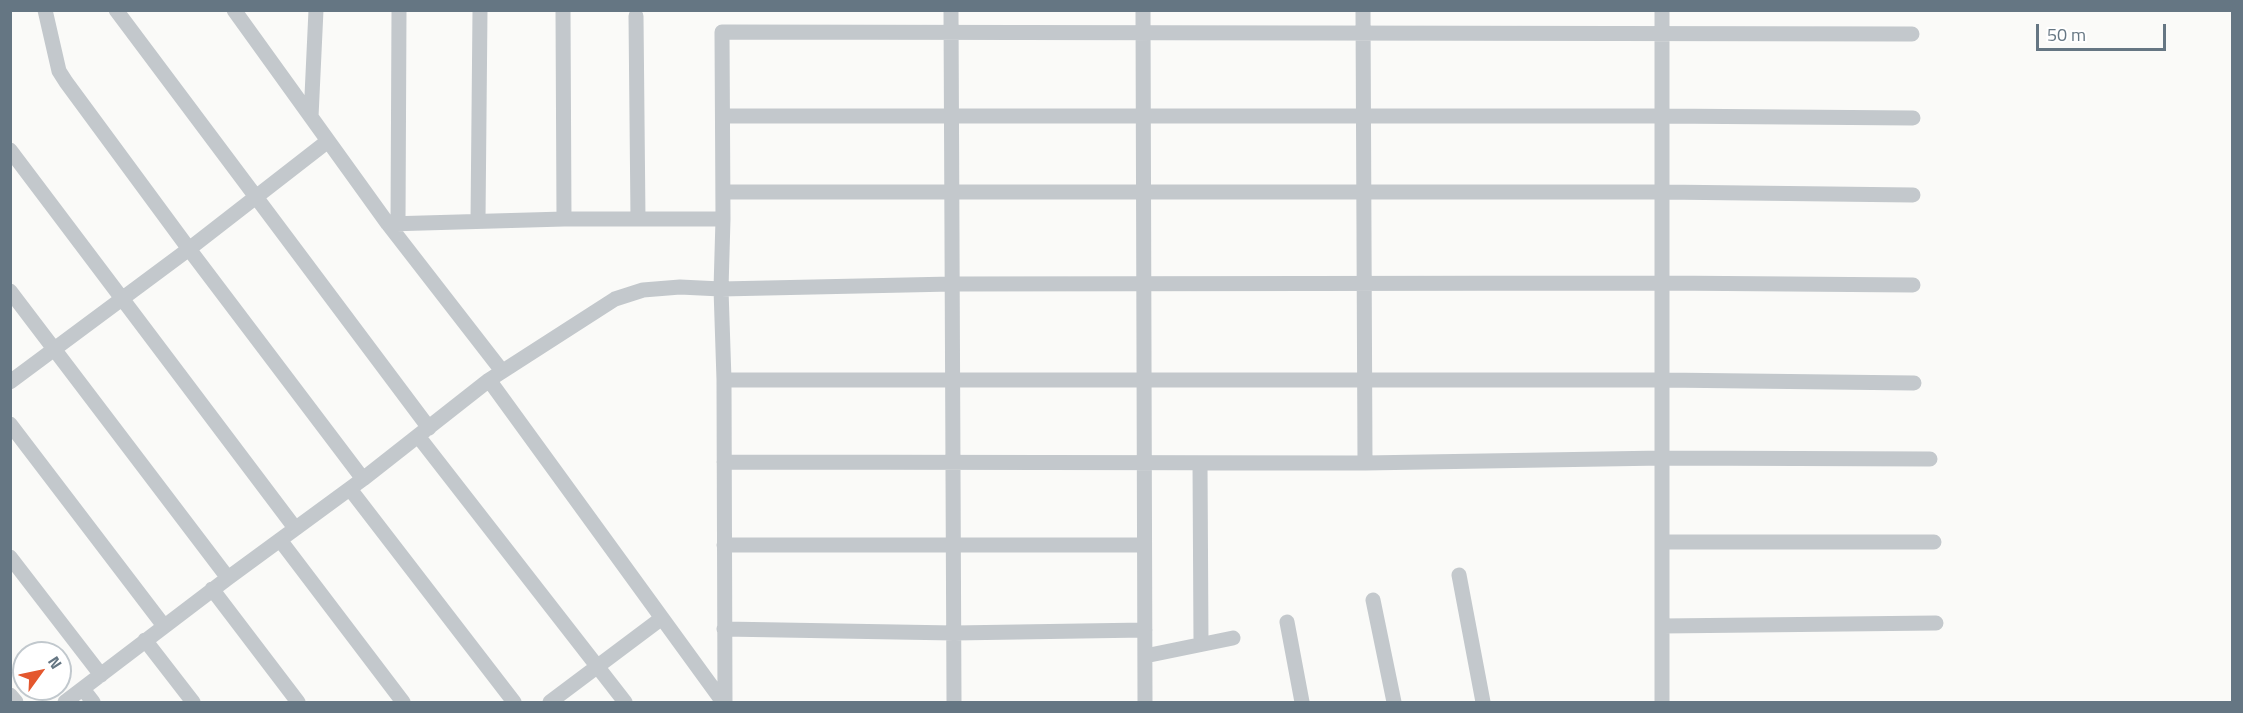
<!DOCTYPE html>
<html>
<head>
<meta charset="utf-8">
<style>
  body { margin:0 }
  #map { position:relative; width:2243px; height:713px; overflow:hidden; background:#fafaf8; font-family:"Titillium Web",sans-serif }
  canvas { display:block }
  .frame { position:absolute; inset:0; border:12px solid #657683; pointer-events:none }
  .north { position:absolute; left:12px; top:641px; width:60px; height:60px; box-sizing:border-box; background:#fff; border:2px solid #c1c8cd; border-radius:50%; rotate:57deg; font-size:16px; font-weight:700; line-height:24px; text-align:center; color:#657683 }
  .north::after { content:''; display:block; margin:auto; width:21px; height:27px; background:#e4572e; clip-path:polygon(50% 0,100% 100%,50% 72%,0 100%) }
  .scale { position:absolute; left:2036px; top:24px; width:130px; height:27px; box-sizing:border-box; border:3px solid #657683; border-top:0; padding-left:8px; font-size:18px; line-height:21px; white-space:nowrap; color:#657683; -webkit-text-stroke:4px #fff; paint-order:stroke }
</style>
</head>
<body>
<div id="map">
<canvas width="2243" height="713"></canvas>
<div class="frame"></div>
<div class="north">N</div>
<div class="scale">50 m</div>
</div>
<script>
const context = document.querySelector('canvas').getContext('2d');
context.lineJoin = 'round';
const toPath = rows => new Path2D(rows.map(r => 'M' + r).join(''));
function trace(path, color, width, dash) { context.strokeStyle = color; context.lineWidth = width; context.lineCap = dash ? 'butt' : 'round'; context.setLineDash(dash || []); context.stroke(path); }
const minor = toPath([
  [45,10,59,71,66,82,189,249,363,479],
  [116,10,429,428],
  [234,10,388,224,502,371],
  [563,10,564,219],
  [951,10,954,702],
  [1143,10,1145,702],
  [1363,10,1365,463],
  [636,16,638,219],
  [723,116,1663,116,1913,118],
  [311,117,316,10],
  [10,150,295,528],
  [723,192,1663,192,1913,195],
  [478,220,480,10],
  [398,223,399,10],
  [388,224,564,219,723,219],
  [10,291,228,578],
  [489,380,723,702],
  [724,380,1664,380,1914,383],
  [10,382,189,249,328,141],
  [10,424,164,626],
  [418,436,625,702],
  [724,462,1365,463,1663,458,1930,459],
  [1200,463,1201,644],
  [350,489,514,702],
  [280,540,403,702],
  [1662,542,1934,542],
  [724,545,1144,545],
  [10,557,101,675],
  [1459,575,1483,702],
  [212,589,298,702],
  [1373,600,1394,702],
  [1287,622,1302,702],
  [1663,626,1936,623],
  [724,629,954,633,1145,630],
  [145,640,193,702],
  [1145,656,1233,638],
  [83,689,93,702],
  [10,695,16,702],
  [65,702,228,578,363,479,489,380,615,299,643,290,680,287,721,289,952,284,1663,283,1913,285],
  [550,702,662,618],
  [725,702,724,380,721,289,723,219,722,32,1912,34],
  [1662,702,1662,10]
]);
trace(minor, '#c3c8cc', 15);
</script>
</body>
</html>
